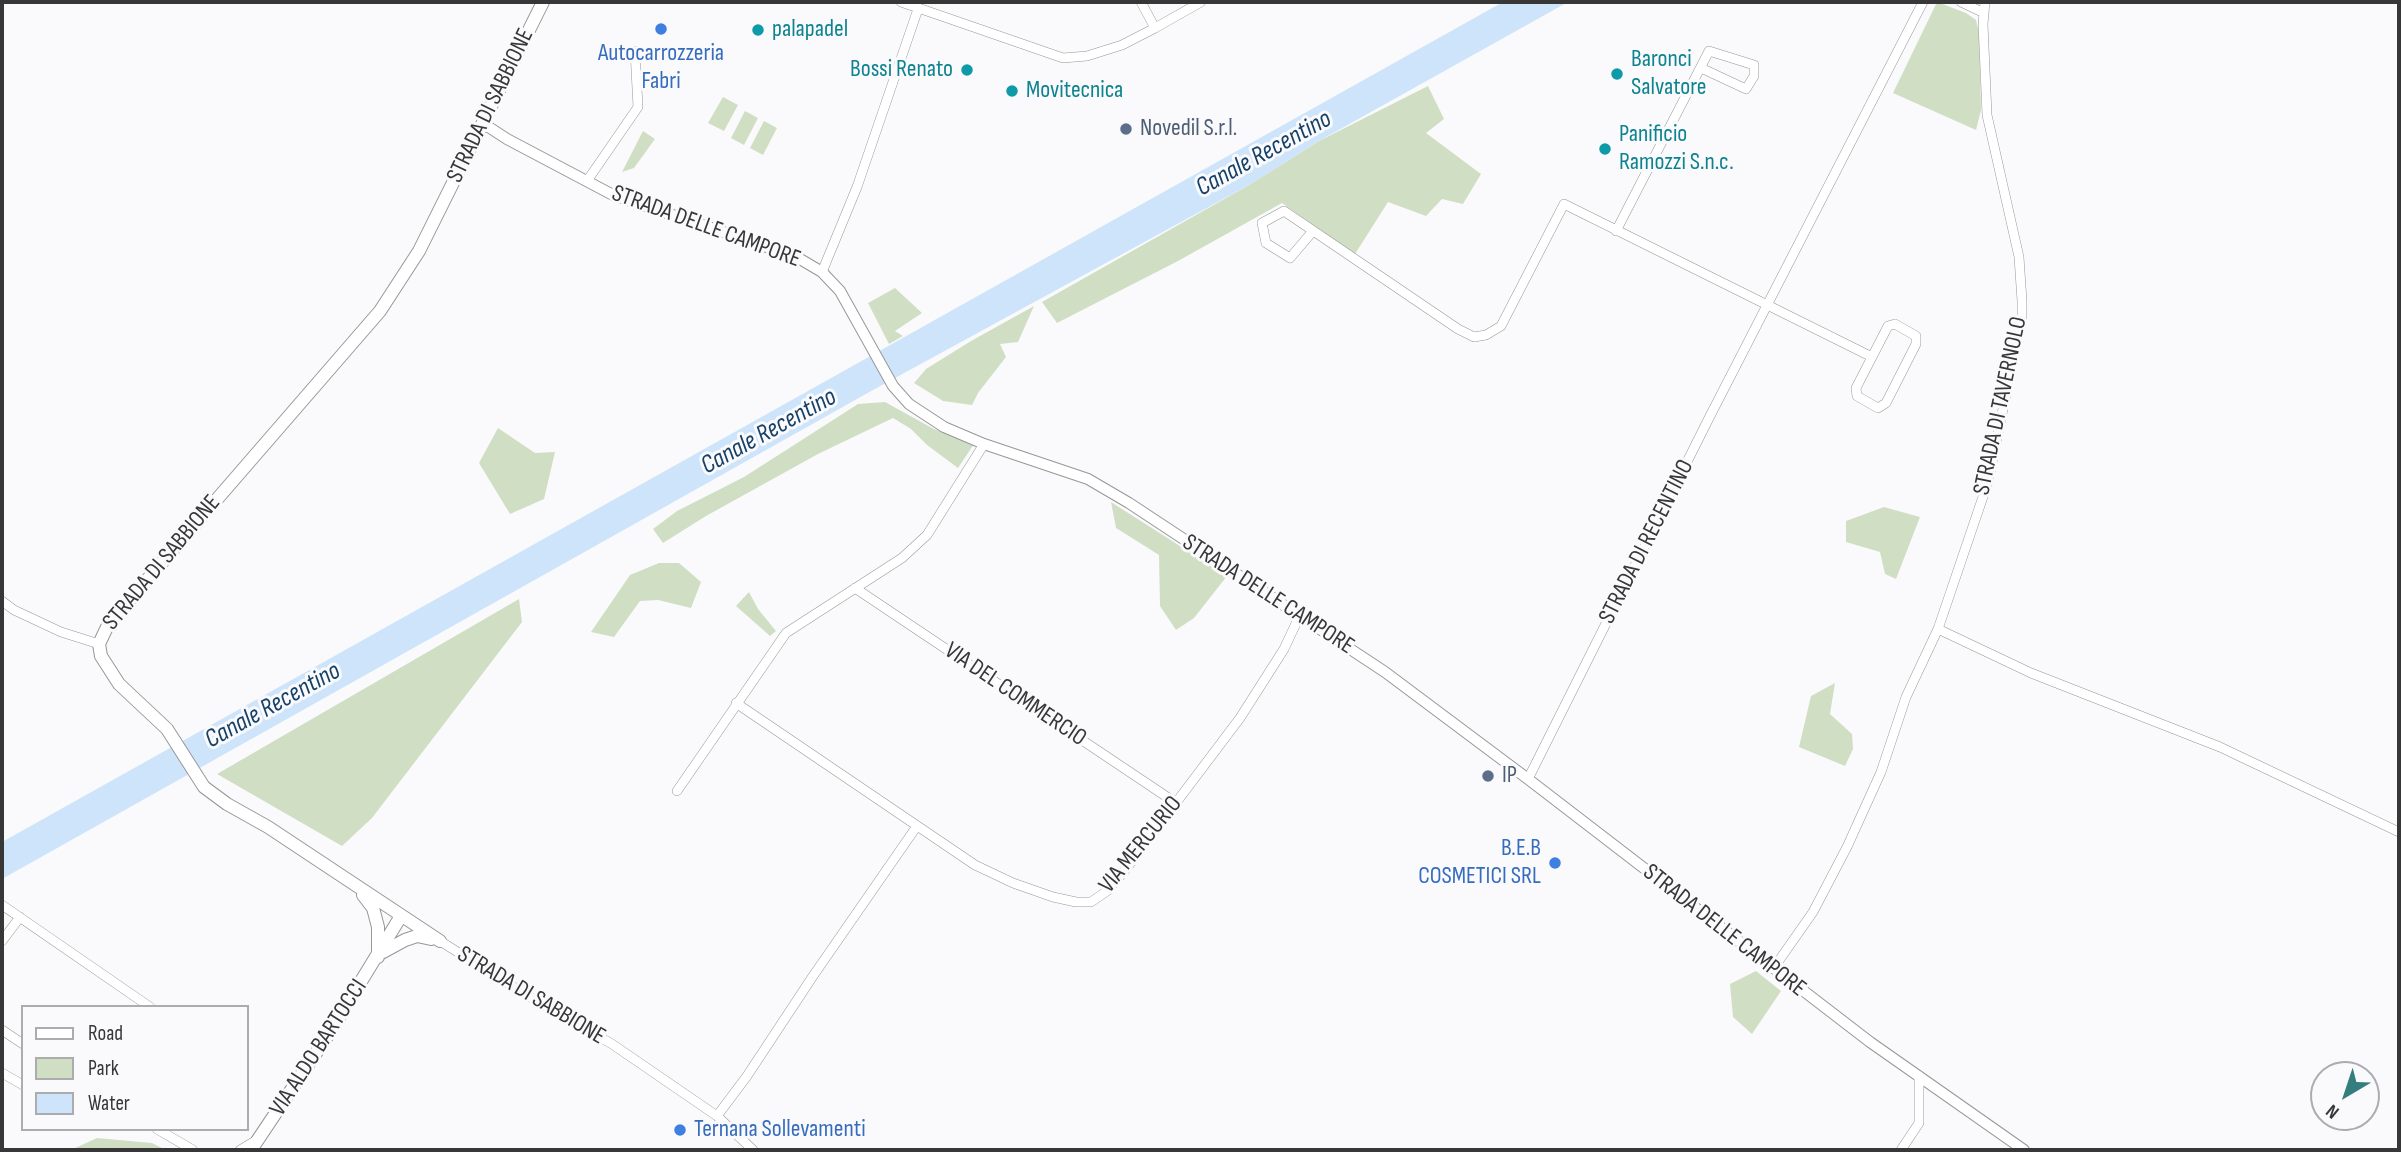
<!DOCTYPE html>
<html>
<head>
<meta charset="utf-8">
<style>
  body { margin:0 }
  #map { position:relative; width:2401px; height:1152px; overflow:hidden; background:#fafafc; font-family:"Sofia Sans Condensed",sans-serif }
  canvas { display:block }
  .frame { position:absolute; inset:0; border:4px solid #373738; pointer-events:none }
  .legend { position:absolute; left:21px; top:1005px; width:228px; height:126px; box-sizing:border-box; background:#fafafc; border:2px solid #acacae; margin:0; padding:9px 12px; list-style:none; font-size:21px; color:#373738 }
  .legend li { display:flex; align-items:center; gap:14px; height:35px }
  .legend b { width:35px; border:2px solid #acacae }
  .north { position:absolute; left:2310px; top:1061px; width:70px; height:70px; box-sizing:border-box; background:#fafafc; border:2px solid #acacae; border-radius:50%; rotate:219deg; font-size:19px; font-weight:700; line-height:28px; text-align:center; color:#373738 }
  .north::after { content:''; display:block; margin:auto; width:24px; height:32px; background:#357e7e; clip-path:polygon(50% 0,100% 100%,50% 72%,0 100%) }
</style>
</head>
<body>
<div id="map">
<canvas width="2401" height="1152"></canvas>
<div class="frame"></div>
<ul class="legend">
<li><b style="height:9px;background:#fff"></b>Road</li>
<li><b style="height:19px;background:#d0dfc4"></b>Park</li>
<li><b style="height:19px;background:#cde4fb"></b>Water</li>
</ul>
<div class="north">N</div>
</div>
<script>
const context = document.querySelector('canvas').getContext('2d');
context.lineJoin = 'round';
function fill(path, color) { context.fillStyle = color; context.fill(path, 'evenodd'); }
const toPath = rows => new Path2D(rows.map(r => 'M' + r).join(''));
function trace(path, color, width, dash) { context.strokeStyle = color; context.lineWidth = width; context.lineCap = dash ? 'butt' : 'round'; context.setLineDash(dash || []); context.stroke(path); }
function drawText(font, color, halo, rows, align = 'center') {
  context.font = font + ' "Sofia Sans Condensed",sans-serif'; context.lineWidth = 6; context.setLineDash([]); context.textBaseline = 'middle'; context.strokeStyle = halo; context.fillStyle = color; for (const [text, x, y, turn = 0] of rows) {
    context.save(); context.translate(x, y); context.rotate((+turn || 0) * Math.PI / 180); context.textAlign = isNaN(turn) ? turn : align; if (halo) context.strokeText(text, 0, 0); context.fillText(text, 0, 0); context.restore();
  }
}
const green = toPath([
  [1937,2,1966,13,1976,20,1979,32,1981,110,1976,130,1893,93],
  [1428,86,1444,119,1426,133,1481,174,1463,204,1442,199,1426,216,1388,202,1355,254,1282,203,1178,261,1057,323,1042,302,1249,185,1319,141],
  [723,97,738,105,724,131,708,123],
  [745,111,758,118,744,145,731,138],
  [764,121,777,128,763,155,750,148],
  [643,131,655,139,634,168,622,172],
  [895,288,922,313,895,331,903,336,889,344,868,303],
  [1034,306,1018,342,1000,344,1006,357,978,393,972,405,943,401,914,383,926,369,971,341],
  [885,402,934,429,974,444,958,468,927,445,911,429,893,418,818,454,706,516,663,543,653,529,677,511,744,477,858,404],
  [498,428,535,453,555,452,544,499,510,514,479,463],
  [1111,502,1227,576,1194,618,1176,630,1160,606,1159,555,1116,528],
  [1884,507,1920,517,1896,579,1885,574,1880,552,1846,542,1846,521],
  [659,563,679,563,701,582,691,608,658,600,640,601,614,637,591,632,630,575],
  [749,592,758,609,776,631,770,636,736,606],
  [519,599,522,622,372,818,342,846,217,774],
  [1835,683,1830,714,1852,734,1853,749,1845,766,1799,747,1811,696],
  [1756,971,1781,991,1752,1034,1733,1017,1730,984],
  [97,1138,152,1143,166,1150,65,1150,73,1149]
]);
const water = toPath([
  [1503,2,1568,2,1319,141,1249,185,873,390,2,879,2,842]
]);
const minor = toPath([
  [901,2,1063,58,1087,56,1122,45,1155,28,1201,2],
  [1141,2,1155,28],
  [1961,2,1984,13],
  [587,181,638,107,635,51],
  [1313,231,1290,258,1266,243,1262,223,1284,211,1458,329,1474,337,1486,335,1501,326,1564,204,1872,357],
  [1616,231,1709,51,1754,65,1754,76,1746,89,1701,68],
  [822,272,857,187,918,9],
  [1895,324,1916,336,1916,344,1886,403,1878,408,1857,396,1856,388,1888,326,1895,324],
  [855,588,1176,803],
  [2,601,14,610,61,632,99,644],
  [1938,629,2031,673,2220,747,2399,832],
  [736,703,975,865,1013,883,1053,897,1076,902,1091,902,1107,891,1126,869,1240,718,1284,649,1299,617],
  [1528,779,1709,418,1923,2],
  [677,791,786,633,902,558,927,535,984,444],
  [2,905,150,1007],
  [2,941,20,917],
  [440,941,523,993,612,1044,717,1116,747,1076,813,976,917,826],
  [1773,969,1813,912,1847,847,1881,772,1906,697,1938,629,1988,482,2022,316,2022,301,2019,257,1987,115,1983,24,1985,2],
  [2,1030,23,1044],
  [2,1073,23,1085],
  [717,1116,753,1150],
  [157,1129,193,1150],
  [240,1150,255,1141],
  [1901,1150,1919,1123,1919,1076]
]);
const tertiary = toPath([
  [484,124,507,139,613,195,750,241,800,259,822,272,840,291,893,386,909,404,944,427,984,444,1088,479,1129,503,1385,672,1528,779,1870,1042,2024,1150]
]);
const secondary = toPath([
  [363,895,373,908,378,927,378,957],
  [440,941,268,827,227,804,204,787,167,729,119,684,101,656,99,644,108,625,380,311,419,251,543,2],
  [383,952,405,940,417,936,431,939],
  [251,1150,330,1032,401,916]
]);
const markers = [
  [661,29,7,"#3f7fe0"],
  [758,30,7,"#0f9aa8"],
  [967,70,7,"#0f9aa8"],
  [1617,74,7,"#0f9aa8"],
  [1012,91,7,"#0f9aa8"],
  [1126,129,7,"#5c6f8a"],
  [1605,149,7,"#0f9aa8"],
  [1488,776,7,"#5c6f8a"],
  [1555,863,7,"#3f7fe0"],
  [680,1130,7,"#3f7fe0"]
];
const cultureNames = [
  ["palapadel",772,30],
  ["Baronci",1631,60],
  ["Salvatore",1631,88],
  ["Bossi Renato",953,70,"right"],
  ["Movitecnica",1026,91],
  ["Panificio",1619,135],
  ["Ramozzi S.n.c.",1619,163]
];
const shopNames = [
  ["Autocarrozzeria",661,54],
  ["Fabri",661,82],
  ["B.E.B",1541,849,"right"],
  ["COSMETICI SRL",1541,877,"right"],
  ["Ternana Sollevamenti",694,1130,"left"]
];
const streetNames = [
  ["STRADA DI SABBIONE",491,106,-64],
  ["STRADA DELLE CAMPORE",706,227,20],
  ["STRADA DI TAVERNOLO",2001,406,-78],
  ["STRADA DI RECENTINO",1647,542,-63],
  ["STRADA DI SABBIONE",162,563,-50],
  ["STRADA DELLE CAMPORE",1268,595,33],
  ["VIA DEL COMMERCIO",1015,695,34],
  ["VIA MERCURIO",1141,845,-51],
  ["STRADA DELLE CAMPORE",1724,931,38],
  ["STRADA DI SABBIONE",531,996,31],
  ["VIA ALDO BARTOCCI",319,1048,-57]
];
const serviceNames = [
  ["Novedil S.r.l.",1140,129],
  ["IP",1502,776]
];
const waterNames = [
  ["Canale Recentino",1264,154,-29],
  ["Canale Recentino",769,432,-29],
  ["Canale Recentino",273,706,-29]
];
fill(green, '#d0dfc4');
fill(water, '#cde4fb');
trace(minor, '#979799', 10);
trace(tertiary, '#979799', 12);
trace(secondary, '#979799', 14);
trace(minor, '#fff', 9);
trace(tertiary, '#fff', 10);
trace(secondary, '#fff', 12);
for (const [x, y, r, color] of markers) { const dot = new Path2D(); dot.arc(x, y, r, 0, 2 * Math.PI); context.fillStyle = color; context.fill(dot); trace(dot, '#fafafc', 2.5); }
drawText('24px', '#0d838f', '#fafafc', cultureNames, 'left');
drawText('24px', '#366cbe', '#fafafc', shopNames);
drawText('24px', '#373738', '#fafafc', streetNames);
drawText('24px', '#4e5e75', '#fafafc', serviceNames, 'left');
drawText('italic 26px', '#164167', '#fafafc', waterNames);
</script>
</body>
</html>
